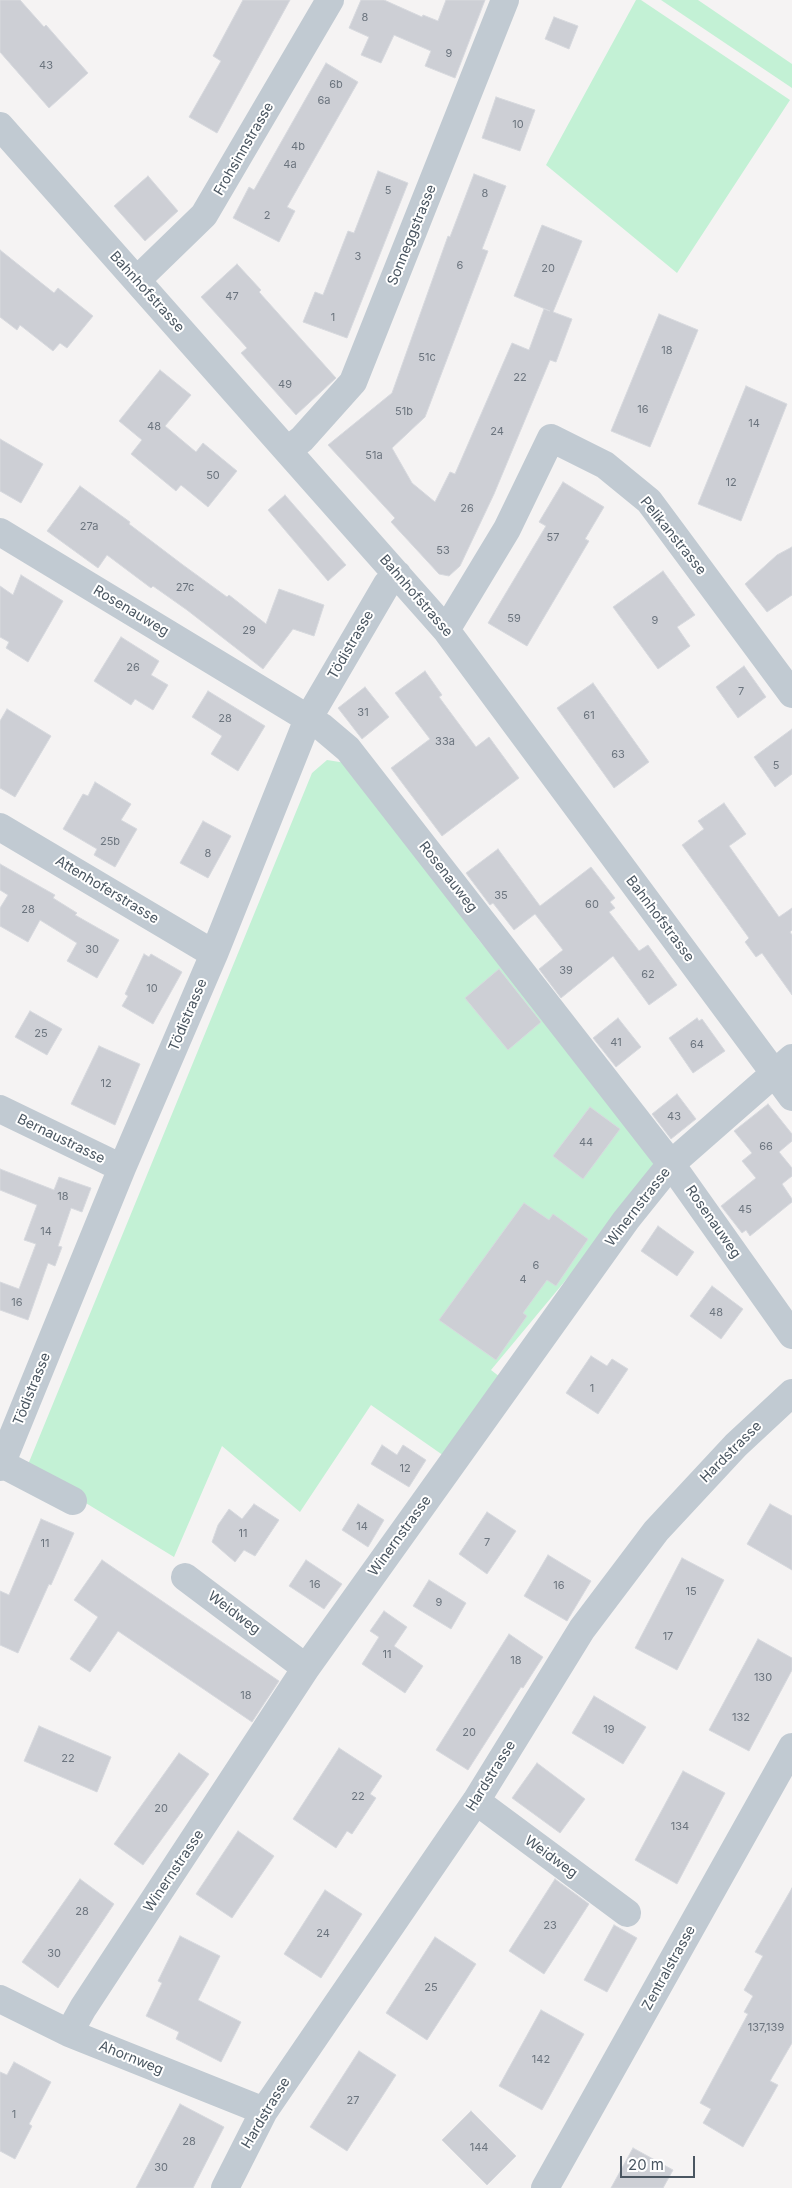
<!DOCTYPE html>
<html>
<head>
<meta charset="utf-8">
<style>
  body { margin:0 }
  #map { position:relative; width:792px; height:2188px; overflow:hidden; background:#f5f3f3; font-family:Inter,sans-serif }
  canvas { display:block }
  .scale { position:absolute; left:620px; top:2156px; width:75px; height:22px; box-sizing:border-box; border:2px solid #4a5661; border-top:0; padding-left:6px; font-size:15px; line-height:18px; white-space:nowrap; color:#4a5661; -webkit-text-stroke:4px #fff; paint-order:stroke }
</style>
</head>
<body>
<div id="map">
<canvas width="792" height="2188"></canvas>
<div class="scale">20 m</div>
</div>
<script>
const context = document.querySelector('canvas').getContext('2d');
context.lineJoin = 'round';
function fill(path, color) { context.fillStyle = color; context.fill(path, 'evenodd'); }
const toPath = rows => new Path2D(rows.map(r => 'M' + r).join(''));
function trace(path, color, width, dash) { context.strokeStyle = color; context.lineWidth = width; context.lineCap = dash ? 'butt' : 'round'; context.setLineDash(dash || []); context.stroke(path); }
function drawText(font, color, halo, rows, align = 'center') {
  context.font = font + ' Inter,sans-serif'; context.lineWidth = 4; context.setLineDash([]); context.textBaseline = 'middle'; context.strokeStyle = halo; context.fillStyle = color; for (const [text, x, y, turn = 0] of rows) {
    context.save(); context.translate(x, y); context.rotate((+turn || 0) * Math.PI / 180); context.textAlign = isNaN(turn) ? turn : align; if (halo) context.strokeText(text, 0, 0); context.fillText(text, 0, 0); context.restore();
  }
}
const green = toPath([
  [636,0,641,0,790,100,677,273,546,165],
  [661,0,698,0,792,64,792,88],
  [327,760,346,763,479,940,664,1162,491,1370,500,1377,447,1458,371,1405,300,1512,222,1446,174,1557,27,1467,312,773]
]);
const building = toPath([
  [0,0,20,0,44,27,46,25,88,73,49,108,0,52,0,0],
  [243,0,290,0,217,133,189,117,221,61,213,56,243,0],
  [361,0,384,0,422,17,423,15,438,21,446,0,485,0,455,78,425,66,431,51,394,35,381,63,361,55,369,37,349,28,361,0],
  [554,17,578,26,569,49,545,39,554,17],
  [326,63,358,82,287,207,295,211,279,242,233,218,249,187,254,190,326,63],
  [496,97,535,110,520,151,482,138,496,97],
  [378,171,408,183,347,338,303,322,315,292,323,295,348,231,354,233,378,171],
  [474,174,506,186,482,249,488,251,425,417,392,448,412,483,435,502,450,472,455,474,512,343,529,350,544,309,550,311,514,296,542,225,582,241,553,312,572,319,556,362,550,360,494,494,460,566,449,576,439,574,391,522,395,518,328,445,392,393,448,236,450,237,474,174],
  [148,176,178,211,145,241,114,206,148,176],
  [0,250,54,293,58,288,93,316,67,348,60,343,53,351,20,325,17,330,0,317,0,250],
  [237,264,261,290,259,292,336,378,296,415,241,353,247,348,201,297,237,264],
  [659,314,698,330,650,447,611,431,659,314],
  [160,370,191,395,165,426,196,452,203,443,237,471,208,507,181,485,176,491,131,454,142,440,119,421,160,370],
  [746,386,787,404,741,521,698,504,746,386],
  [0,439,43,464,21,503,0,491,0,439],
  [563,482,604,507,585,539,589,541,527,646,488,623,546,526,539,522,563,482],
  [80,486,130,522,129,524,183,565,227,597,229,595,266,624,279,589,324,605,314,636,293,629,263,669,187,610,153,586,151,588,107,555,98,568,47,531,80,486],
  [285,495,346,565,328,581,268,510,285,495],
  [792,547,792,595,767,612,745,584,777,555,792,547],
  [663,571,695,615,677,627,690,646,658,669,613,607,663,571],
  [21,575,63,601,28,662,6,648,9,642,0,637,0,586,13,595,21,575],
  [121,637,159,661,151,675,168,685,153,710,135,699,131,705,94,681,121,637],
  [744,666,766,697,738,718,716,687,744,666],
  [425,671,442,695,439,697,476,747,489,737,519,778,442,836,391,768,430,739,395,693,425,671],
  [593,683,649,762,614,788,557,708,593,683],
  [365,687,389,717,362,739,338,708,365,687],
  [208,691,265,726,238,771,211,754,222,736,192,717,208,691],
  [7,709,51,736,15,797,0,788,0,721,7,709],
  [792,729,792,774,775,787,754,757,792,729],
  [95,782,131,804,121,820,137,829,115,867,94,855,97,849,63,829,83,794,88,796,95,782],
  [724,803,746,834,729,846,779,917,792,908,792,930,790,932,792,935,792,995,762,953,756,957,745,942,749,938,682,845,704,829,698,821,724,803],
  [203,821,231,836,208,878,180,863,203,821],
  [498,849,540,906,591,867,615,898,610,902,615,908,609,912,639,951,648,945,677,985,649,1005,613,956,561,998,539,969,563,950,535,914,514,930,493,903,490,905,466,873,498,849],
  [0,864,55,895,53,898,77,913,75,915,119,940,97,978,67,961,77,943,40,920,28,942,0,926,0,908,8,895,0,890,0,864],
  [144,954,149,957,151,954,182,972,153,1024,122,1006,128,996,125,994,144,954],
  [499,969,541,1022,508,1050,465,998,499,969],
  [30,1011,62,1029,47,1055,15,1037,30,1011],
  [618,1018,641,1047,616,1067,593,1038,618,1018],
  [697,1018,699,1021,702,1019,725,1051,693,1073,669,1038,697,1018],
  [99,1046,140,1064,115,1125,71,1104,99,1046],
  [677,1094,696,1119,671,1139,652,1114,677,1094],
  [768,1104,792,1134,792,1141,779,1152,792,1168,792,1176,782,1184,792,1199,792,1202,750,1236,746,1230,742,1233,721,1206,756,1178,742,1161,752,1153,734,1131,768,1104],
  [590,1107,620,1129,583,1179,553,1156,590,1107],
  [0,1169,54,1190,59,1177,91,1188,82,1212,71,1208,58,1246,62,1247,55,1266,48,1263,28,1320,0,1310,0,1282,19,1289,36,1244,24,1240,37,1205,0,1190,0,1169],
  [524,1203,549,1220,553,1214,588,1239,556,1286,547,1280,523,1313,527,1316,496,1360,439,1320,524,1203],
  [658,1226,694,1252,677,1276,641,1251,658,1226],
  [712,1286,743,1309,721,1339,690,1316,712,1286],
  [591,1356,607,1366,612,1359,628,1369,598,1414,566,1393,591,1356],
  [382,1445,397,1455,403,1445,426,1460,409,1487,371,1464,382,1445],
  [254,1504,279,1520,255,1556,244,1550,235,1562,212,1542,218,1525,229,1509,242,1519,254,1504],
  [358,1504,384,1520,368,1547,342,1530,358,1504],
  [770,1504,792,1516,792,1570,747,1544,770,1504],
  [487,1512,516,1531,487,1574,459,1554,487,1512],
  [41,1519,74,1533,51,1585,49,1584,18,1653,0,1645,0,1591,9,1595,41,1519],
  [548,1555,591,1581,567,1621,524,1596,548,1555],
  [682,1558,724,1580,677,1670,635,1648,682,1558],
  [102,1560,279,1681,252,1722,118,1631,90,1672,70,1659,98,1617,74,1600,102,1560],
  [306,1560,342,1584,324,1609,289,1586,306,1560],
  [429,1580,466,1603,451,1629,413,1606,429,1580],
  [384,1611,407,1627,394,1646,423,1666,405,1693,362,1664,379,1637,370,1631,384,1611],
  [509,1634,543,1657,523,1688,521,1687,468,1770,436,1750,509,1634],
  [758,1639,792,1658,792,1670,749,1751,709,1730,758,1639],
  [594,1696,646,1727,623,1764,572,1733,594,1696],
  [39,1726,111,1757,97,1792,24,1761,39,1726],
  [339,1748,382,1776,370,1794,376,1798,352,1834,347,1831,336,1848,293,1819,339,1748],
  [179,1753,209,1774,143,1865,114,1844,179,1753],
  [537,1763,585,1799,560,1833,512,1798,537,1763],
  [683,1771,725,1793,677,1884,635,1860,683,1771],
  [238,1831,274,1856,232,1918,196,1894,238,1831],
  [80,1879,114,1904,58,1988,22,1962,80,1879],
  [555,1879,589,1904,544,1974,509,1951,555,1879],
  [792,1888,792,2043,770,2081,778,2085,743,2147,703,2123,711,2109,700,2103,748,2014,744,2012,753,1996,744,1990,763,1956,755,1952,792,1888],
  [325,1890,362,1914,321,1978,284,1954,325,1890],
  [614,1925,637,1938,607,1992,584,1980,614,1925],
  [180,1936,220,1956,198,2000,241,2022,221,2062,176,2039,179,2032,146,2016,162,1983,158,1981,180,1936],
  [435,1937,476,1964,427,2040,386,2013,435,1937],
  [541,2010,584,2034,542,2110,499,2086,541,2010],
  [359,2051,396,2075,347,2151,310,2127,359,2051],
  [14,2062,51,2082,29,2124,32,2126,15,2159,0,2151,0,2072,7,2075,14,2062],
  [180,2104,224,2127,193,2188,136,2188,180,2104],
  [471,2111,516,2156,487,2185,442,2140,471,2111],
  [633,2148,673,2170,663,2188,611,2188,633,2148]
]);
const street = toPath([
  [0,126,446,630,792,1097],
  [137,280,204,215,330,0],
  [288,450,302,439,353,382,505,0],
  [0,532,322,727,348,749,671,1164,792,1335],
  [446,630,507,529,551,438,605,465,649,501,792,694],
  [0,827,214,954],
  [0,1109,122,1168],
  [2,1464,73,1501],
  [0,1467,122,1168,214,954,308,719,387,584,398,575],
  [185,1577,306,1668],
  [476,1801,627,1913],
  [0,1999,69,2033,264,2111],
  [69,2033,83,2008,306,1668,626,1220,671,1164,792,1058],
  [225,2188,264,2111,476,1801,582,1629,656,1531,736,1445,792,1393],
  [545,2188,792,1747]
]);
const numberNames = [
  ["8",365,18],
  ["9",449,54],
  ["43",46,66],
  ["6b",336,85],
  ["6a",324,101],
  ["10",518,125],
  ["4b",298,147],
  ["4a",290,165],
  ["5",388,191],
  ["8",485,194],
  ["2",267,216],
  ["3",358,257],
  ["6",460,266],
  ["20",548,269],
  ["47",232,297],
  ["1",333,318],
  ["18",667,351],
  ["51c",427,358],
  ["22",520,378],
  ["49",285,385],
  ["16",643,410],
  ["51b",404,412],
  ["14",754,424],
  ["48",154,427],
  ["24",497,432],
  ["51a",374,456],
  ["50",213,476],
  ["12",731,483],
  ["26",467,509],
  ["27a",89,527],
  ["57",553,538],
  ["53",443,551],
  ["27c",185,588],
  ["59",514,619],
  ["9",655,621],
  ["29",249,631],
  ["26",133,668],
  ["7",741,692],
  ["31",363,713],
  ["61",589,716],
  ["28",225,719],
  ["33a",445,742],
  ["63",618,755],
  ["5",776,766],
  ["25b",110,842],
  ["8",208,854],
  ["35",501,896],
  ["60",592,905],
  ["28",28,910],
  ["30",92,950],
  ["39",566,971],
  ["62",648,975],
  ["10",152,989],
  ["25",41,1034],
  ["41",616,1043],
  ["64",697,1045],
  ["12",106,1084],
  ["43",674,1117],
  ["44",586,1143],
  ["66",766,1147],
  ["18",63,1197],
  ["45",745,1210],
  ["14",46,1232],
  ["6",536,1266],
  ["4",523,1280],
  ["16",17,1303],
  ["48",716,1313],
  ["1",592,1389],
  ["12",405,1469],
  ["14",362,1527],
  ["11",243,1534],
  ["7",487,1543],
  ["11",45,1544],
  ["16",315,1585],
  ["16",559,1586],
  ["15",691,1592],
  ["9",439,1603],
  ["17",668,1637],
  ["11",387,1655],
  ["18",516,1661],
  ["130",763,1678],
  ["18",246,1696],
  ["132",741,1718],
  ["19",609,1730],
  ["20",469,1733],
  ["22",68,1759],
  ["22",358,1797],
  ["20",161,1809],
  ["134",680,1827],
  ["28",82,1912],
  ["23",550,1926],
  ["24",323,1934],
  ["30",54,1954],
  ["25",431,1988],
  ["137,139",766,2028],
  ["142",541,2060],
  ["27",353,2101],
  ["1",14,2115],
  ["28",189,2142],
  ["144",479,2148],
  ["30",161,2168]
];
const streetNames = [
  ["Frohsinnstrasse",244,149,-60],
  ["Sonneggstrasse",412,235,-68],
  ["Bahnhofstrasse",147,292,48],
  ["Pelikanstrasse",673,536,51],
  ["Bahnhofstrasse",416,596,49],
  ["Rosenauweg",131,611,31],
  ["Tödistrasse",351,645,-60],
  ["Rosenauweg",448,877,52],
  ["Attenhoferstrasse",107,890,31],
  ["Bahnhofstrasse",660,919,53],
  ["Tödistrasse",188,1015,-67],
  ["Bernaustrasse",61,1139,26],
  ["Winernstrasse",638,1207,-52],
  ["Rosenauweg",713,1222,55],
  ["Tödistrasse",32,1389,-68],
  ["Hardstrasse",731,1452,-45],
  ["Winernstrasse",400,1536,-54],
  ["Weidweg",234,1613,37],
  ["Hardstrasse",491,1776,-58],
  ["Weidweg",551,1857,36],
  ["Winernstrasse",174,1871,-56],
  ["Zentralstrasse",669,1968,-61],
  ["Ahornweg",131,2058,22],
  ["Hardstrasse",266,2113,-59]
];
fill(green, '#c3f1d5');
fill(building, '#cdcfd5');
trace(building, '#d7d9de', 1);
trace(street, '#c1cad2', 28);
drawText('11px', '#6b747e', null, numberNames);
drawText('14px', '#4a5661', '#fff', streetNames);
</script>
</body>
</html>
